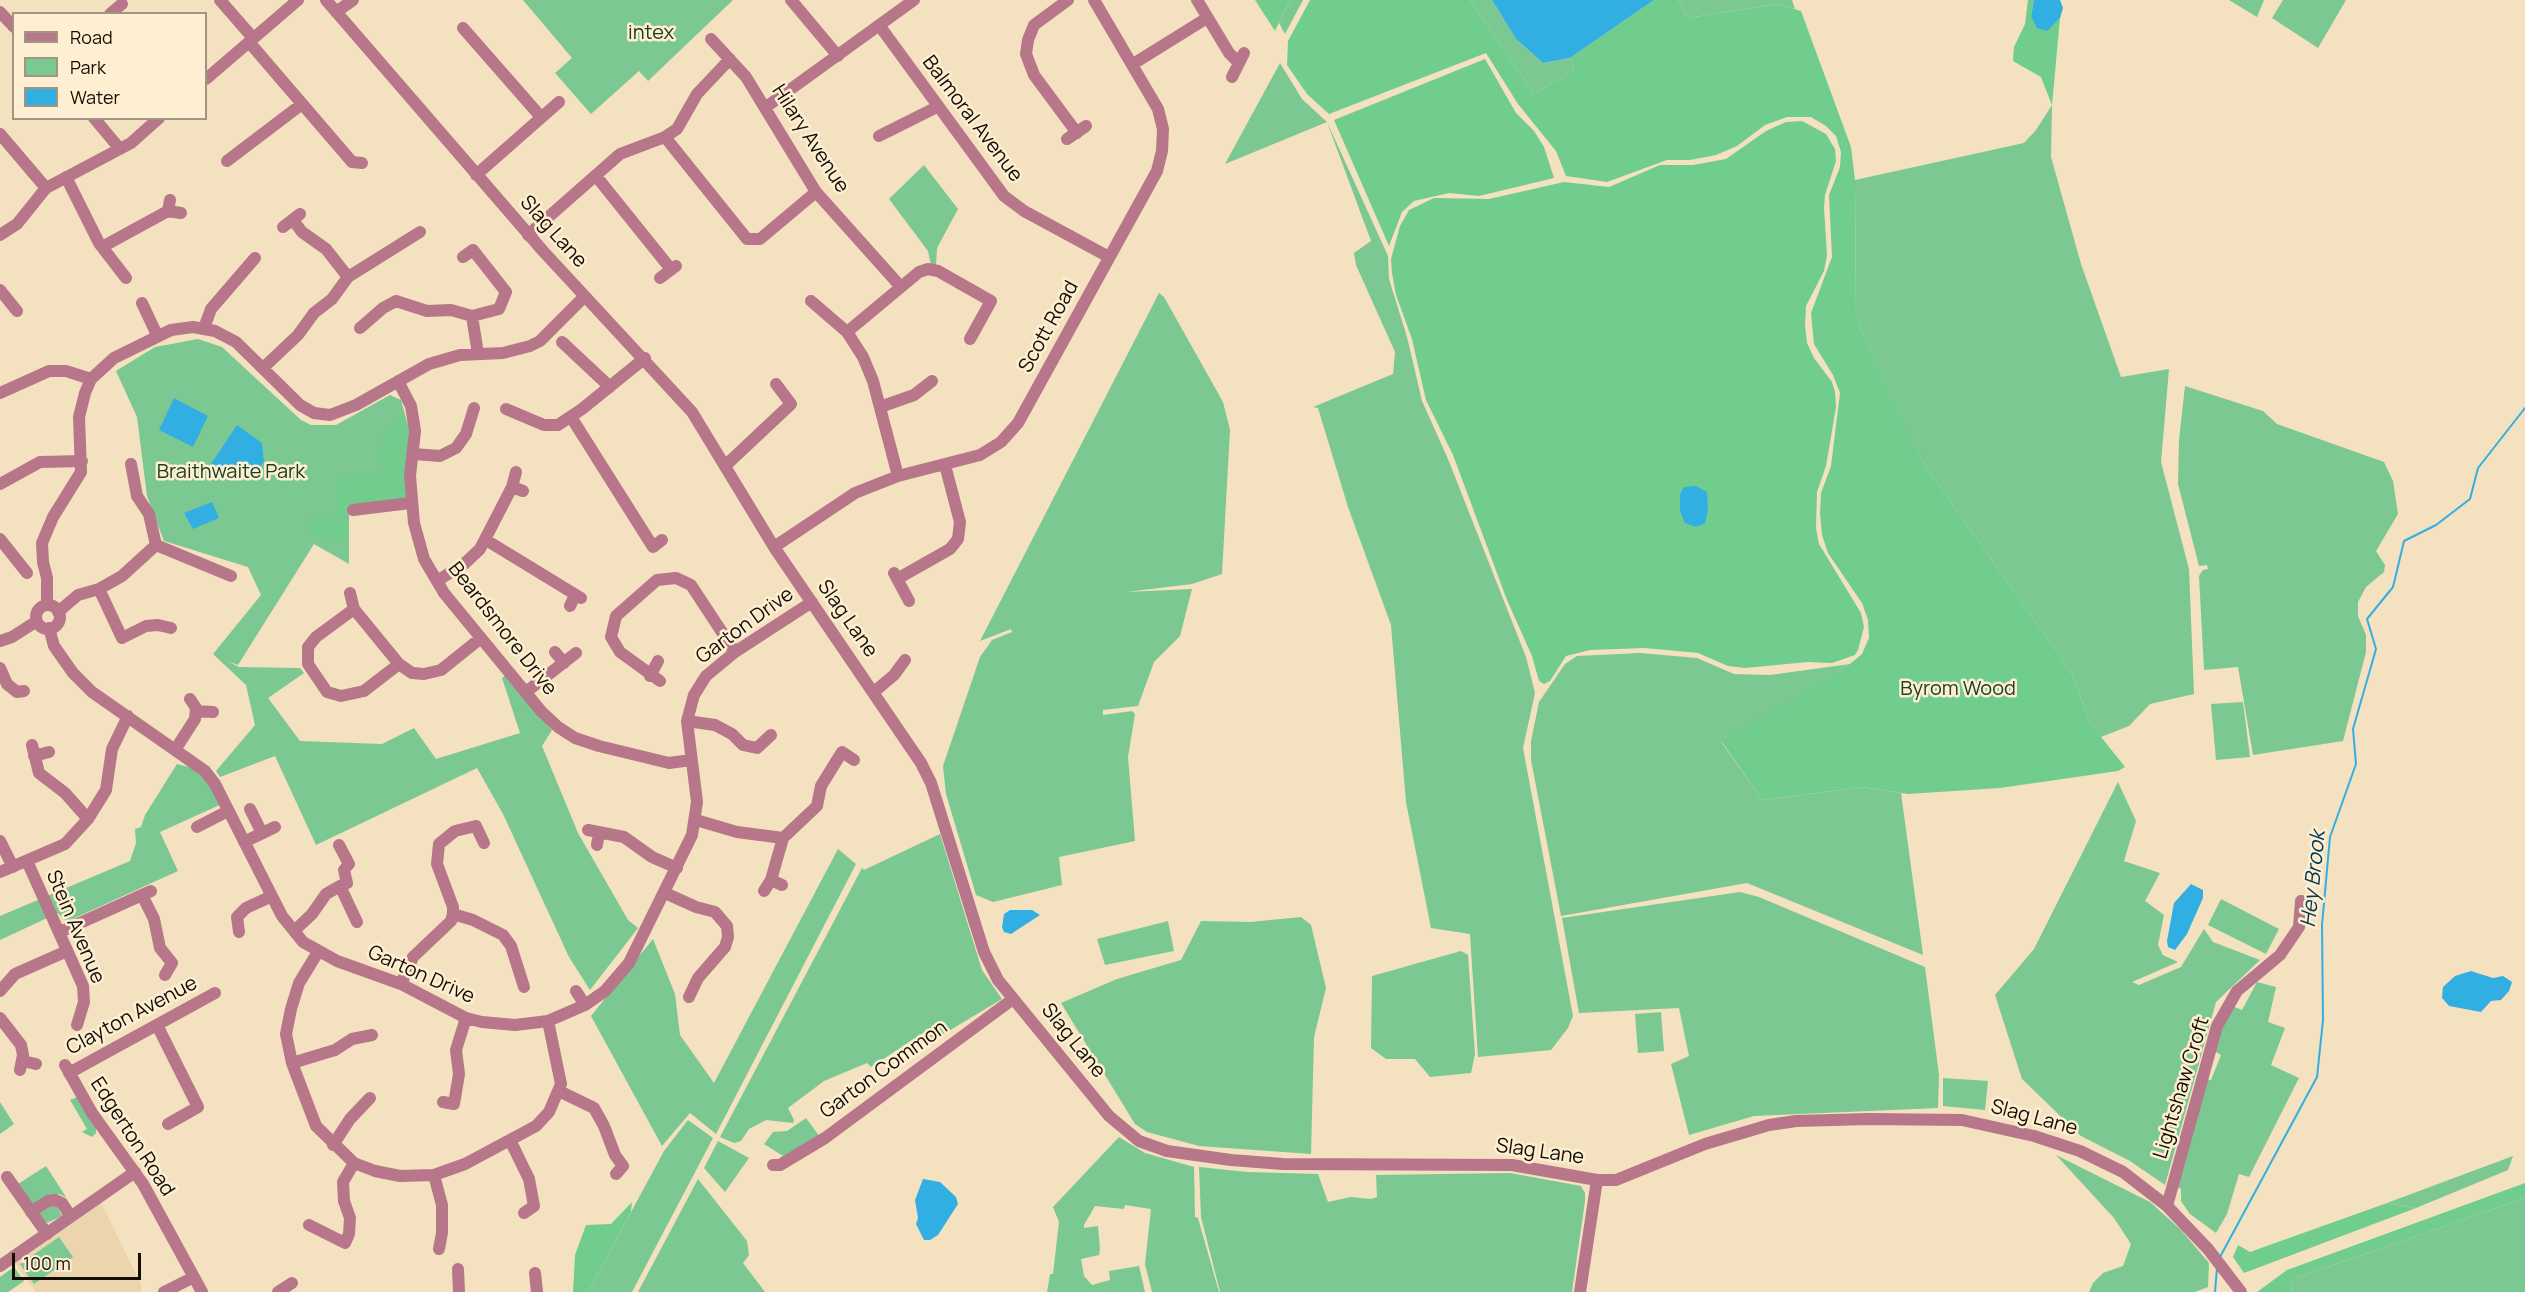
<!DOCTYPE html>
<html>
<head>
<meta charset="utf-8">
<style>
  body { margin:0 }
  #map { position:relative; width:2525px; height:1292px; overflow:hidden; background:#f4e1bf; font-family:Manrope,sans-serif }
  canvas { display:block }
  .legend { position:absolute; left:12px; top:12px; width:195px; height:108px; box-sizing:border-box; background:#feefd3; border:2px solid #a09580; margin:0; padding:8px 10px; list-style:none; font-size:18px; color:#130d03 }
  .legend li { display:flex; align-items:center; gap:12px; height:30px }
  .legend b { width:30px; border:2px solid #a09580 }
  .scale { position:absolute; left:12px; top:1253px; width:129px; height:27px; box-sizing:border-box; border:3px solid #130d03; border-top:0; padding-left:8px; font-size:18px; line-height:21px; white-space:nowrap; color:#130d03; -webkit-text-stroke:4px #feefd3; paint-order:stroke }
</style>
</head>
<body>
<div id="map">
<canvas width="2525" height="1292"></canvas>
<ul class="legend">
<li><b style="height:8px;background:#b77689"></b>Road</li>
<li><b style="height:16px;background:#7bc892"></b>Park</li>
<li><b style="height:16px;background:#32afe2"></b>Water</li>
</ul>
<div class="scale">100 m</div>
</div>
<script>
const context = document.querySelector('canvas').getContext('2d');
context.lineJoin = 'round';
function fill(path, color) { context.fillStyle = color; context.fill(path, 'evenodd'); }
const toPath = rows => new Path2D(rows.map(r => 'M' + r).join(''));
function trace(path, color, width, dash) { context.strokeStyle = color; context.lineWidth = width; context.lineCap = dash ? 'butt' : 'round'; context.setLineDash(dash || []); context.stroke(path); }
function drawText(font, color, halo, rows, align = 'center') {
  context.font = font + ' Manrope,sans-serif'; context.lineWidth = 5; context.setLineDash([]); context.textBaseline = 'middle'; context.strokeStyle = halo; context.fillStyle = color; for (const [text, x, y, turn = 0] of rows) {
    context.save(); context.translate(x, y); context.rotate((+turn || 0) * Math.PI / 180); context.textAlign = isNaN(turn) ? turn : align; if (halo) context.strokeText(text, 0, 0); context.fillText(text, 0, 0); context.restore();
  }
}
const built = toPath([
  [101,1203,141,1284,141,1292,36,1292,15,1263]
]);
const green = toPath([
  [523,0,733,0,648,81,639,71,591,114,555,73,572,58],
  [1290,0,1303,0,1285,34,1279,23],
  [1470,0,1492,0,1516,39,1543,63,1570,58,1574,70,1534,94],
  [1678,0,1792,0,1795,9,1777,4,1688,18],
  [2229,0,2264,0,2257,17],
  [2283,0,2346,0,2318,48,2272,18],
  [1280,63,1302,99,1327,122,1388,256,1389,279,1407,337,1422,401,1448,459,1526,657,1535,693,1523,748,1573,1016,1568,1028,1551,1050,1478,1057,1470,934,1431,928,1406,802,1391,625,1348,507,1318,408,1313,407,1393,374,1395,352,1356,265,1354,253,1371,241,1327,122,1225,164],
  [2052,105,2051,157,2081,264,2121,377,2169,369,2161,462,2189,569,2194,694,2150,704,2129,726,2101,737,2090,723,2071,672,1926,467,1901,421,1856,318,1855,180,2024,143,2036,130],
  [924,165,958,209,937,248,936,266,931,265,928,251,889,199],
  [1159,293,1164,297,1223,402,1230,430,1222,574,1192,584,1126,592,1192,589,1180,636,1154,662,1138,706,1103,710,1103,715,1132,711,1135,714,1128,757,1135,841,1059,857,1062,885,993,902,976,895,946,794,943,766,980,657,992,640,1012,632,1011,629,980,641],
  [198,339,222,347,301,420,311,425,336,425,390,395,401,400,409,429,407,498,349,507,349,564,314,544,238,665,227,661,239,667,300,668,304,673,268,698,300,741,382,744,414,728,436,759,520,733,502,678,506,675,552,730,542,746,578,833,628,920,638,928,590,990,569,957,503,814,477,768,316,845,275,756,220,777,216,771,255,725,246,685,213,654,261,595,248,567,164,541,147,496,137,417,116,371,155,347],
  [2185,386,2263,411,2277,424,2384,462,2393,481,2398,514,2376,551,2385,565,2384,572,2366,587,2358,602,2358,616,2366,635,2366,652,2343,741,2253,755,2238,667,2204,670,2199,576,2203,570,2208,569,2207,565,2199,566,2178,484,2179,440],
  [1640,653,1697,658,1734,674,1770,675,1850,664,1722,743,1762,800,1862,787,1901,793,1923,955,1747,883,1561,916,1531,760,1531,741,1539,702,1565,664,1577,656],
  [2243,702,2250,757,2216,760,2211,704],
  [177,764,205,771,224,803,160,832,178,871,66,922,58,913,0,940,0,916,130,861,136,843,135,829,141,827,145,815],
  [2118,782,2136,821,2124,861,2160,873,2145,901,2164,915,2158,945,2163,955,2178,962,2132,982,2139,985,2181,967,2204,929,2213,942,2260,960,2216,1002,2165,1185,2130,1161,2081,1136,2022,1079,1995,995,2034,949],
  [940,834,982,970,1002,999,932,1041,926,1031,871,1067,867,1063,824,1081,788,1108,794,1120,793,1123,766,1120,749,1129,741,1141,734,1143,720,1137,862,868,864,870],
  [838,849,856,864,716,1134,690,1113,662,1146,591,1016,653,939,675,994,680,1035,714,1083],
  [1740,892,1759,897,1925,967,1939,1075,1938,1108,1754,1116,1689,1135,1671,1064,1689,1056,1679,1008,1579,1013,1562,918],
  [2221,899,2279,929,2266,954,2208,925],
  [1301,917,1311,925,1326,988,1314,1037,1311,1154,1199,1146,1147,1132,1135,1124,1061,1003,1117,979,1181,960,1201,921,1250,922],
  [1168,921,1174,951,1105,965,1097,939],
  [1461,951,1468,955,1475,1054,1471,1073,1430,1077,1415,1059,1386,1059,1371,1048,1372,976],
  [2257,982,2276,987,2268,1022,2285,1028,2271,1065,2299,1078,2249,1177,2239,1174,2227,1214,2216,1233,2190,1214,2181,1201,2181,1189,2175,1186,2205,1079,2211,1080,2221,1055,2214,1051,2226,1019,2232,1006,2242,1010],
  [1661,1012,1664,1051,1638,1053,1635,1014],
  [1943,1078,1988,1081,1985,1110,1943,1106],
  [77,1097,96,1127,96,1133,92,1137,82,1132,87,1129,70,1100],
  [0,1102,14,1124,0,1134],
  [806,1118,820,1137,783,1156,764,1144,773,1132,787,1131],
  [688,1120,713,1138,632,1292,588,1292,664,1151],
  [1119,1137,1145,1153,1194,1167,1195,1217,1198,1218,1219,1292,1152,1292,1145,1264,1151,1209,1125,1205,1124,1209,1095,1206,1084,1225,1084,1228,1098,1226,1100,1249,1099,1255,1081,1259,1084,1276,1092,1285,1110,1280,1109,1271,1139,1266,1145,1292,1047,1292,1050,1274,1053,1274,1059,1222,1053,1207],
  [718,1141,749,1158,725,1192,704,1168],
  [2056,1155,2150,1202,2181,1230,2209,1263,2208,1287,2195,1292,2089,1292,2093,1283,2103,1273,2123,1266,2131,1244,2114,1218],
  [2513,1156,2508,1170,2416,1208,2387,1203],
  [46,1166,66,1197,59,1194,40,1203,32,1203,18,1184],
  [1199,1167,1247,1172,1318,1174,1328,1202,1351,1197,1371,1199,1377,1197,1376,1175,1510,1173,1581,1186,1585,1193,1585,1201,1572,1292,1220,1292,1201,1217],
  [698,1179,747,1241,749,1255,743,1263,765,1292,638,1292],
  [2525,1198,2525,1292,2291,1292,2293,1279],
  [51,1206,57,1206,62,1216,47,1223,39,1214],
  [59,1237,73,1257,34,1284,20,1264],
  [14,1267,24,1281,8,1292,0,1292,0,1277]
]);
const forest = toPath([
  [1255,0,1290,0,1275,31],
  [1310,0,1470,0,1534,94,1574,70,1570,58,1654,0,1678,0,1688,18,1777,4,1801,11,1851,147,1855,180,1856,318,1901,420,1926,467,2071,672,2090,723,2125,767,2118,771,2000,788,1908,794,1862,787,1762,800,1722,742,1850,664,1862,654,1869,638,1868,620,1862,603,1828,553,1822,535,1820,514,1821,493,1831,466,1840,393,1833,375,1814,344,1811,313,1832,257,1829,195,1840,167,1841,152,1836,136,1826,126,1811,117,1787,117,1765,125,1737,146,1716,155,1690,160,1667,160,1607,182,1566,176,1556,151,1518,104,1486,53,1329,114,1307,94,1287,65,1288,41],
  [2028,0,2034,0,2031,16,2047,30,2060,18,2052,105,2041,77,2013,61,2014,47,2025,24],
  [1485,59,1516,113,1534,131,1544,147,1554,178,1479,196,1449,193,1414,201,1402,212,1389,246,1334,120],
  [1802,121,1826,134,1835,149,1836,161,1825,195,1824,208,1827,255,1824,271,1806,306,1805,325,1807,343,1814,358,1832,382,1835,392,1836,407,1826,466,1817,492,1816,528,1819,544,1861,613,1864,627,1858,650,1855,655,1832,663,1808,662,1745,668,1728,666,1698,653,1645,648,1590,650,1566,656,1550,681,1544,684,1539,681,1532,656,1507,600,1453,455,1426,400,1412,339,1396,295,1392,273,1391,259,1400,226,1409,210,1434,198,1489,199,1564,182,1609,187,1660,165,1693,165,1726,159,1766,131,1786,122],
  [404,416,410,443,405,464,405,497,347,508,347,541,311,533,312,515,337,521,338,479,367,474,383,478,380,446,398,418],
  [2525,1183,2525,1198,2293,1279,2291,1292,2257,1292,2287,1270],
  [632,1202,631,1212,588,1292,573,1292,575,1255,586,1225,611,1224],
  [2387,1203,2416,1208,2244,1273,2233,1257,2238,1245,2250,1252]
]);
const water = toPath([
  [1492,0,1654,0,1570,58,1543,63,1516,39],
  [2034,0,2060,0,2063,8,2060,18,2047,31,2037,28,2031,16],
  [174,398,208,416,193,447,159,430],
  [237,425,262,443,264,462,248,480,211,464],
  [1696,486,1707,492,1708,510,1705,523,1696,527,1685,523,1680,511,1680,494,1684,487],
  [212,502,219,518,193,529,184,513],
  [2191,884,2203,890,2203,898,2187,934,2175,950,2168,947,2167,941,2174,903],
  [1010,910,1032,910,1040,915,1011,934,1004,932,1002,927,1004,914],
  [2471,971,2493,978,2503,976,2512,982,2509,991,2501,1000,2491,1001,2481,1012,2449,1006,2442,998,2443,987,2455,976],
  [923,1179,940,1182,956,1197,958,1204,938,1235,930,1240,924,1240,916,1224,918,1218,915,1200]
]);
const stream = toPath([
  [2220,1257,2317,1077,2323,1020,2322,925,2330,837,2356,764,2353,729,2376,649,2367,619,2393,587,2404,541,2436,525,2470,499,2478,468,2525,408],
  [2215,1292,2217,1268]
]);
const minor = toPath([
  [220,0,253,38],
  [326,0,543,251,692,412,774,547,921,763,931,783,984,952,998,980,1109,1116,1139,1141,1167,1151,1231,1160,1283,1164,1512,1165,1597,1180,1616,1180,1705,1144,1769,1125,1796,1121,1869,1119,1962,1120,2034,1136,2080,1151,2123,1172,2167,1206,2208,1249,2241,1292],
  [791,0,838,56],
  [1068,0,1034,25,1028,40,1026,54,1034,75,1077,133],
  [1197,0,1229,53,1239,63],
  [0,12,14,27],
  [336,12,353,0],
  [110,14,122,4],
  [879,25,1004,196,1024,211,1109,257],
  [463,28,541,117],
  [711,39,746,77,816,192,901,287],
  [249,42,352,162,362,163],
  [1133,64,1207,18],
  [1232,77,1244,53],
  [206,79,298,0],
  [766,107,914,0],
  [94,118,120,149],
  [0,134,46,188],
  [879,136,937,107],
  [665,137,747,239,760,239,816,192],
  [1067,139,1086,126],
  [227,161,302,104],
  [476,175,559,102],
  [596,176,670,268],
  [66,177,99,243,126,278],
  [170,200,168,211,181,213],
  [293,220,302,232,326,249,348,277],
  [283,227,300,214],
  [0,235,17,224,46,188,131,143,159,118],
  [528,235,620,154,665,137,677,129,697,94,730,59],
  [102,247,168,211],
  [463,257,473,250,506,292,499,309,472,316],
  [660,278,676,266],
  [0,290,17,311],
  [811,301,847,332,863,357,873,381,898,476],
  [142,303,157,335],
  [204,328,211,309,255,258],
  [360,328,383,308,396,301,427,311,451,310,472,316,478,354],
  [847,332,919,272,928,269,938,271,991,301,970,339],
  [562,342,610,387],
  [263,368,298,335,314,313,332,299,348,277,420,232],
  [398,381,411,406,415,431,410,476,414,523,424,559,444,593,541,711,558,727,575,738,599,746,669,763,691,760],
  [0,393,49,371,66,371,91,379],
  [880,407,914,395,932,381],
  [506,409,544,425,558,425,582,409,645,358],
  [571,417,653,547,662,540],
  [414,454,440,456,456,448,466,434,474,408],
  [131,464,137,496,149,514,156,545],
  [726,465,791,404,776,384],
  [516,472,512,487,523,491],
  [0,484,40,462,82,461],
  [353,510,410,503],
  [0,539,27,573],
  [486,540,581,598],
  [156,545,231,576],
  [774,547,855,493,898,476,980,455,1001,442,1018,423,1157,171,1162,151,1163,129,1158,109,1094,0],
  [894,573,909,601],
  [897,579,950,549,958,539,960,522,945,465],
  [437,581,464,564,480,549,512,487],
  [99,589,122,638,146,626,158,625,171,628],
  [350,593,354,609,399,664,412,673,424,674,441,670,481,638],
  [47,605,47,578,43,562,42,543,53,517,81,472,79,417,85,393,91,379,114,358,171,330,193,327,215,331,236,342,300,405,314,413,330,415,356,405,429,364,460,355,503,353,530,346,540,341,584,297],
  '36 617a12 12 0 1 1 24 0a12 12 0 1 1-24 0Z',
  [570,606,575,595],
  [354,609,316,637,308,647,308,664,327,692,341,696,364,691,399,664],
  [58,612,78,595,99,589,122,576,156,545],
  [49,628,54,646,73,673,92,692,205,771,215,784,282,916,303,942,337,961,401,984,466,1018,482,1022,515,1025,548,1021,585,1005,605,991,629,963,692,835,697,802,687,721,694,695,706,676,735,652,812,602],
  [0,641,12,637,37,621],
  [555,652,564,663],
  [0,668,7,684,17,692,24,691],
  [650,676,658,661],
  [660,681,620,652,611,637,616,616,657,580,676,578,691,585,735,652],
  [526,692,576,653],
  [874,692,894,675,905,660],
  [196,711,213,712],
  [687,721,715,725,732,734,743,745,757,748,771,735],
  [32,745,39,773,65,793,88,819],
  [175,750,195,719,196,708,190,699],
  [34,756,49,752],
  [250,809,262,833],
  [696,820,737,832,783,838,817,806,821,786,842,752,854,760],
  [197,827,228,811],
  [588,830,624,837,652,857,677,868],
  [0,841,13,867],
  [244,842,275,827],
  [339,845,349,864,344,870,347,883,340,886],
  [597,845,599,832],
  [27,861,83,986,84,1002,77,1025],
  [0,872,65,844,88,819,106,790,112,749,128,716],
  [771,880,783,838],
  [764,891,771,880,782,885],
  [665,893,696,907,715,912,727,926,728,937,725,947,698,978,689,997],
  [142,895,154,919,160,948,172,963,165,975],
  [453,914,473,920,503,935,511,946,524,987],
  [294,931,312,914,326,894,340,886,357,922],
  [60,932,151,891],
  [239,932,237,917,246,908,272,896],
  [318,952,299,983,291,1009,286,1034,292,1063,316,1126,354,1163,375,1171,400,1176,434,1175,465,1164,536,1126,549,1112,561,1084,548,1021],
  [401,984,413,957,451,921,453,914,453,907,437,864,439,844,455,831,476,826,484,843],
  [0,991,15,974,67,951],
  [576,991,585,1005],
  [0,1018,21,1045,23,1055,20,1070],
  [157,1025,198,1107,168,1124],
  [23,1061,36,1064],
  [292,1063,335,1050,352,1039,372,1035],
  [65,1065,92,1113,143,1184,202,1292],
  [69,1073,215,993],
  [559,1091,594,1108,604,1126,615,1155,623,1166,616,1174],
  [443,1102,454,1104,459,1074,456,1050,466,1018],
  [510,1140,529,1179,534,1206,524,1213],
  [333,1145,350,1119,370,1098],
  [773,1165,780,1165,825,1138,1013,999],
  [434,1175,442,1205,442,1233,439,1249],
  [7,1177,47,1234],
  [2167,1206,2217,1026,2237,991,2280,955,2299,927,2301,901],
  [31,1212,48,1201,55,1200,62,1203,71,1217],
  [309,1225,345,1243,349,1234,350,1218,344,1201,343,1182,354,1163],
  [0,1266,135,1172],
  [458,1269,459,1292],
  [535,1273,537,1292],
  [164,1292,192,1278],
  [278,1292,292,1283],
  [1580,1292,1597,1180]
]);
const parkNames = [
  ["intex",651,33],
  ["Braithwaite Park",231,472],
  ["Byrom Wood",1958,689]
];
const streetNames = [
  ["Balmoral Avenue",972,119,53],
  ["Hilary Avenue",810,139,57],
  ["Slag Lane",553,232,48],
  ["Scott Road",1049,327,-61],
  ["Slag Lane",847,619,55],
  ["Garton Drive",745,626,-36],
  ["Beardsmore Drive",502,629,52],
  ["Stein Avenue",75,927,67],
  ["Garton Drive",421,975,24],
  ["Clayton Avenue",132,1016,-28],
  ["Slag Lane",1073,1041,51],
  ["Garton Common",884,1070,-36],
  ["Lightshaw Croft",2182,1088,-73],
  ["Slag Lane",2034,1118,15],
  ["Edgerton Road",132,1137,57],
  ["Slag Lane",1540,1152,8]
];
const waterNames = [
  ["Hey Brook",2314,879,-84]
];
fill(built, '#ecd5ad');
fill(green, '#7bc892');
fill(forest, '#70cd8d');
fill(water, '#32afe2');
trace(stream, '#32afe2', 2);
trace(minor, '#b77689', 12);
drawText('20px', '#194026', '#feefd3', parkNames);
drawText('20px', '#130d03', '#feefd3', streetNames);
drawText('italic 21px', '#03394e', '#feefd3', waterNames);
</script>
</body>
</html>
